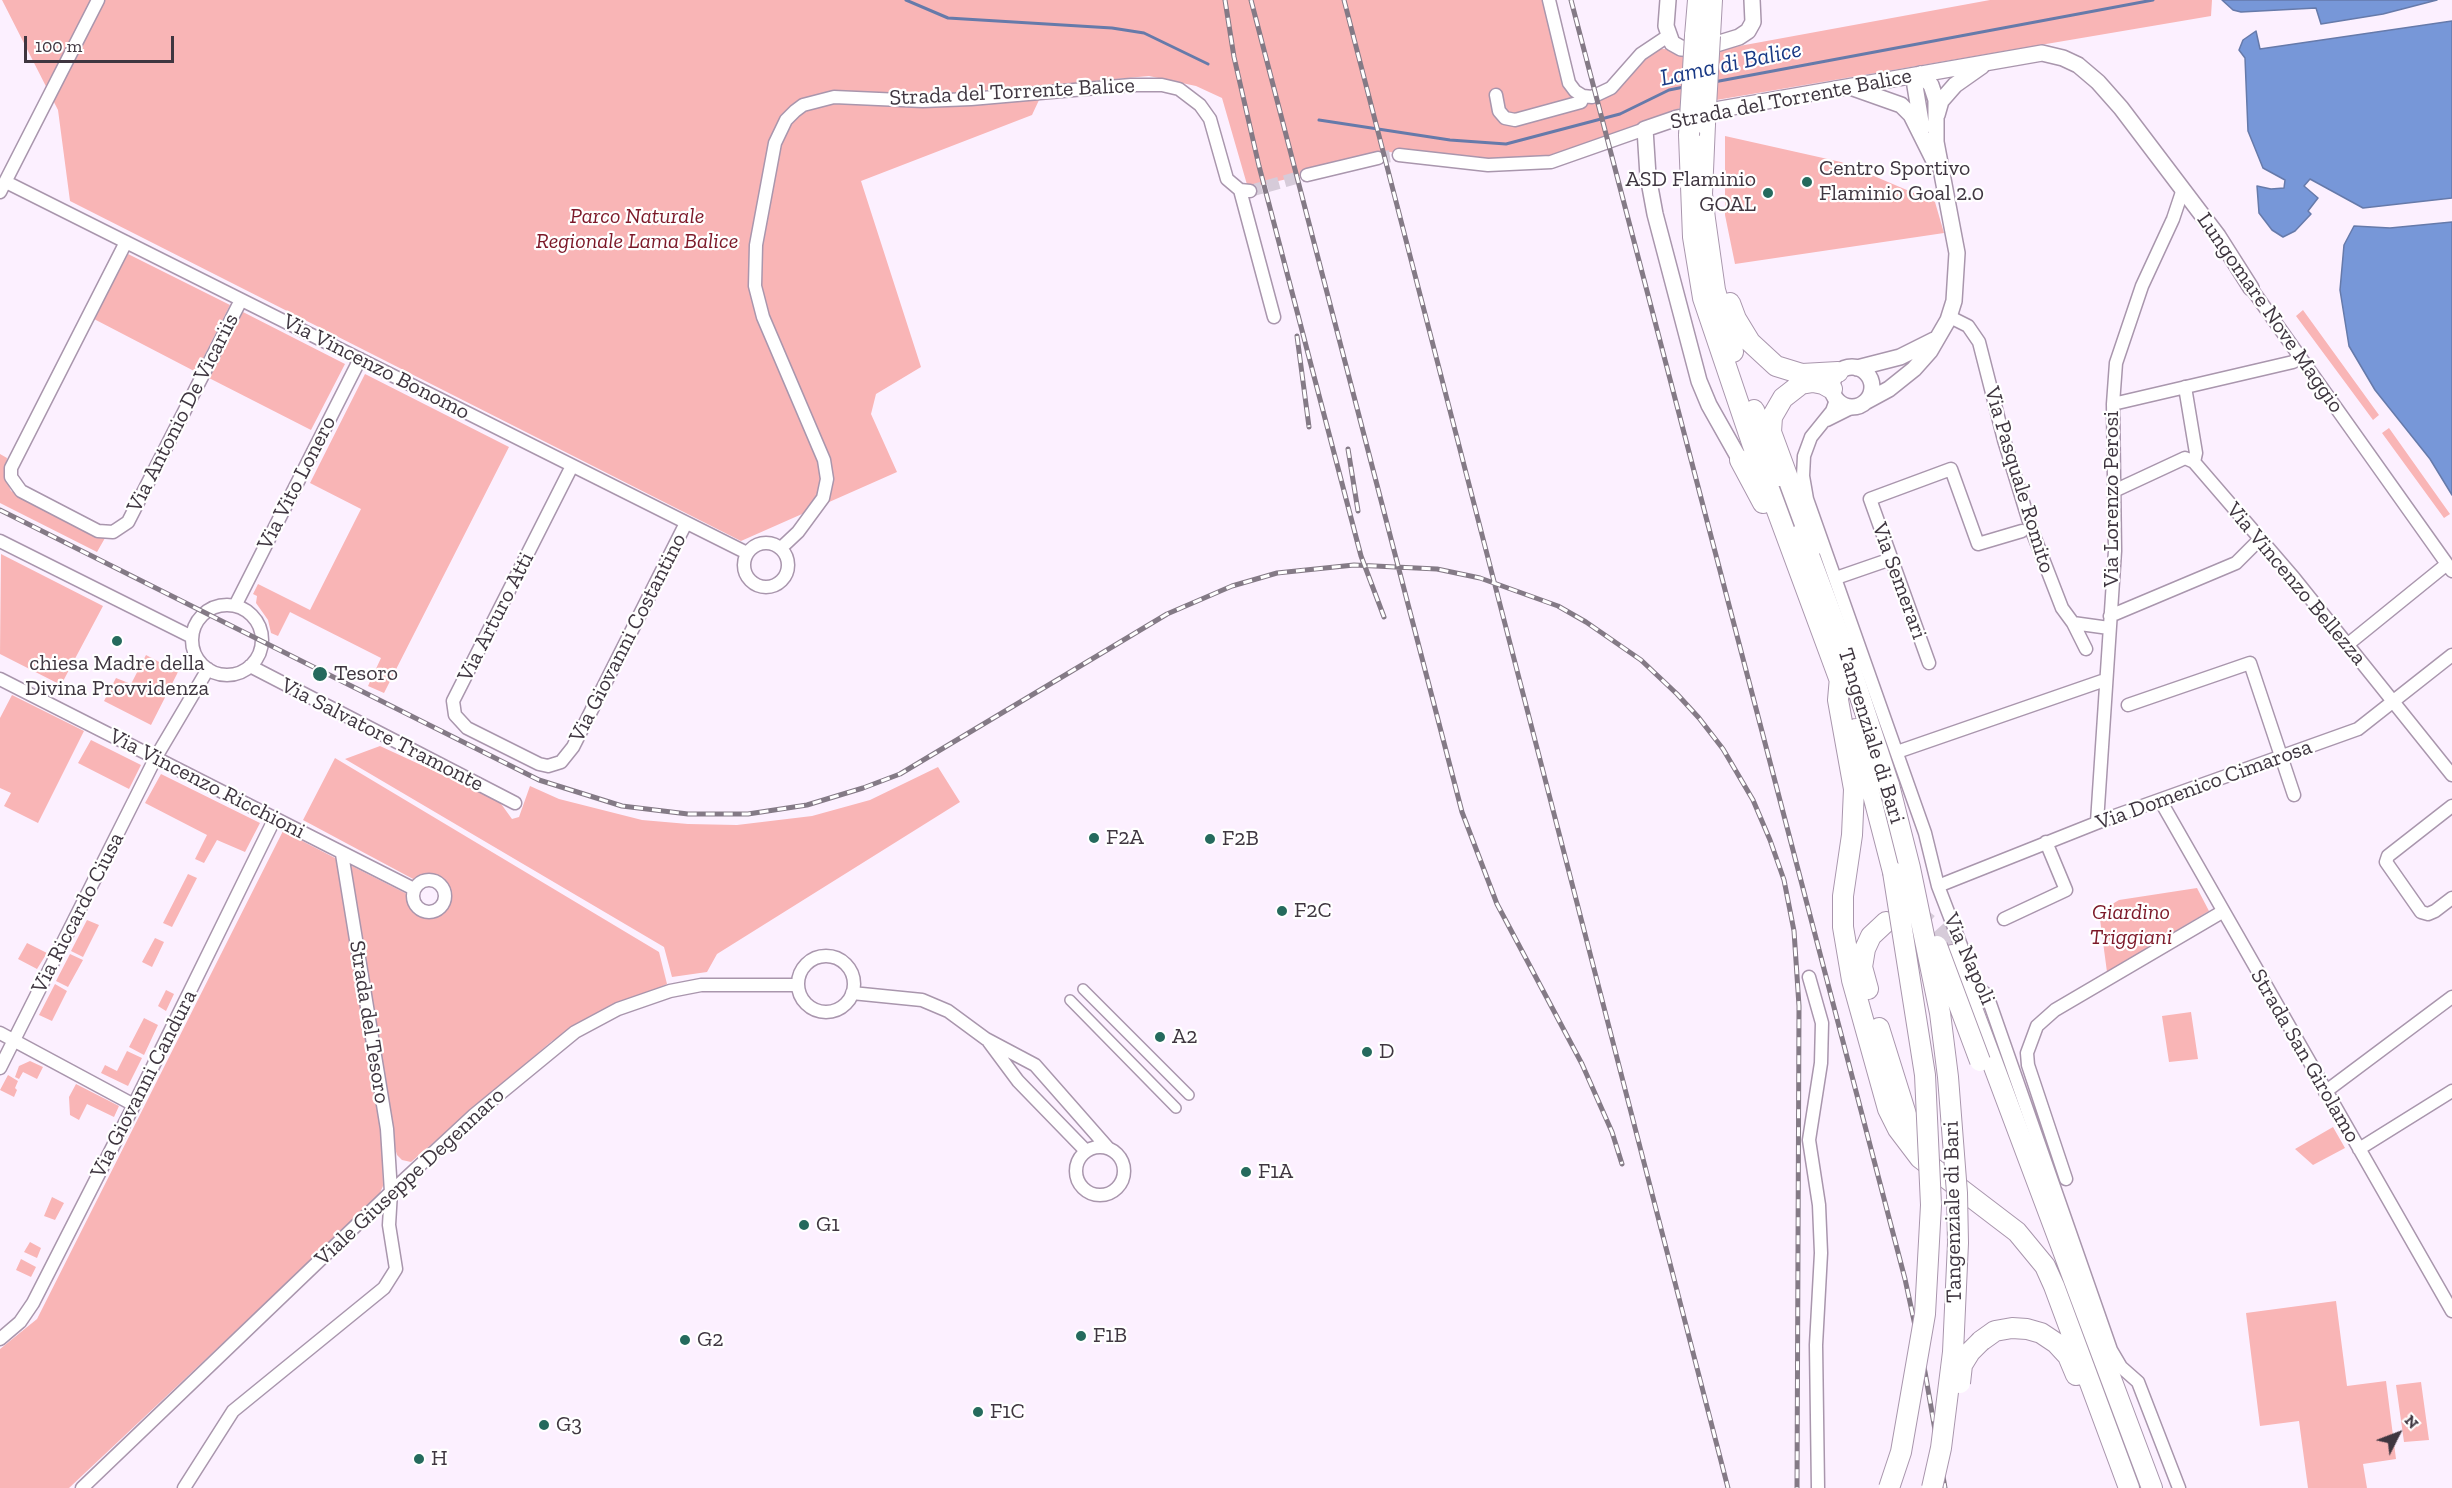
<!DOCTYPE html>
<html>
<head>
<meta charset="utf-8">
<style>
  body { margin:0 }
  #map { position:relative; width:2452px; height:1488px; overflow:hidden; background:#fcf0ff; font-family:"Zilla Slab",serif }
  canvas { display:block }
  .north { position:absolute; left:2368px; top:1404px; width:60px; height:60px; -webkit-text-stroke:4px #fff; paint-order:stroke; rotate:48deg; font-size:16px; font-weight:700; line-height:24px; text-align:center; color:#3f3640 }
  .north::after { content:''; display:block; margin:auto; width:21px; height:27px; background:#3f3640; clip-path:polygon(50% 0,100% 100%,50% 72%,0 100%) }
  .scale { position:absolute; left:24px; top:36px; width:150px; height:27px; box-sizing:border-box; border:3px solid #3f3640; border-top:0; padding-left:8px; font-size:18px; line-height:21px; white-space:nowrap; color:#3f3640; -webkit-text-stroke:4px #fff; paint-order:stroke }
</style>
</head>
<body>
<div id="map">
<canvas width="2452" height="1488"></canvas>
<div class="north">N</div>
<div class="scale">100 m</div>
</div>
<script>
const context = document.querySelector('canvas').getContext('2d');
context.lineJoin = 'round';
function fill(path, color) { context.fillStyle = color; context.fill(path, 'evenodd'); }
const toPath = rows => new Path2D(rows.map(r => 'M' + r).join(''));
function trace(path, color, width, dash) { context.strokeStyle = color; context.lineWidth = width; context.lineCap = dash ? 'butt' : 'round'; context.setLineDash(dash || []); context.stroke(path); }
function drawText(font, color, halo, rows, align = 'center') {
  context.font = font + ' "Zilla Slab",serif'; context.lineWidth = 4.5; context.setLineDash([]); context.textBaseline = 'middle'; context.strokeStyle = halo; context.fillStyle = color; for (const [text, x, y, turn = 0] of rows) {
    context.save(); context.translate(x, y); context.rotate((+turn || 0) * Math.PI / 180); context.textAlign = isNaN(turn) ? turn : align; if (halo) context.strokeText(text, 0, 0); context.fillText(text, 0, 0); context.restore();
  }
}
const green = toPath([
  [2,0,1547,0,1569,74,1580,87,1582,93,1610,83,1646,47,1674,50,1723,49,1990,0,2212,0,2211,16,1687,105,1565,156,1437,162,1390,152,1377,153,1331,171,1300,176,1248,188,1222,98,1196,86,1149,76,1094,81,1039,100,1032,115,861,181,921,367,876,394,871,414,897,472,741,541,70,201,58,110],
  [1725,136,1841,162,1935,202,1944,233,1735,264,1725,215],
  [128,254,230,305,196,372,94,319],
  [2303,310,2379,415,2373,420,2296,316],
  [243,312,345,364,311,430,209,378],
  [365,374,509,447,384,693,368,686,381,658,290,612,278,636,271,633,268,620,256,603,257,596,253,594,258,584,310,610,361,509,310,483],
  [2389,428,2450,514,2444,518,2382,433],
  [0,454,7,458,5,477,11,491,99,537,105,538,97,552,0,503],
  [1,554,103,606,61,685,0,654],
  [146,655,178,672,151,725,104,701,116,678,131,684],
  [12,695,84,731,38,823,4,806,11,793,0,788,0,718],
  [91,740,141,765,129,789,78,763],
  [380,746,499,801,512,819,519,817,530,786,559,799,642,820,688,824,737,825,812,816,870,800,938,767,960,802,717,954,707,972,672,977,664,947,345,759],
  [335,758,659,952,667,984,552,1041,411,1162,402,1160,397,1155,393,1142,348,867,350,865,409,895,411,908,422,917,432,919,443,914,449,907,451,894,446,881,431,873,415,880,303,820],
  [161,774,260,823,245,852,217,840,204,863,195,859,207,835,145,803],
  [283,831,337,859,382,1133,383,1186,379,1195,366,1208,69,1488,0,1488,0,1349,37,1319],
  [188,874,197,878,172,927,163,923],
  [2197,888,2209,911,2107,972,2099,912,2119,900],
  [87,920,99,925,83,957,71,951],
  [155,938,164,942,152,967,142,962],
  [27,943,47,953,37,969,18,959],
  [70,954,83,960,68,987,56,981],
  [55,984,67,991,52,1021,39,1015],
  [166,990,174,994,166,1011,158,1006],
  [2191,1012,2198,1059,2169,1062,2162,1016],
  [144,1018,158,1025,144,1055,129,1047],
  [127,1051,142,1058,128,1086,101,1073,105,1065,117,1071],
  [30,1061,43,1067,37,1079,23,1072,19,1079,15,1077,19,1066],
  [8,1075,18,1081,15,1088,17,1090,14,1097,0,1090],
  [76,1084,119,1106,114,1117,87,1104,79,1120,70,1115,69,1097],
  [2333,1127,2345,1148,2313,1165,2295,1149],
  [52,1197,64,1203,55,1220,44,1216],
  [30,1242,41,1248,37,1258,24,1252],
  [21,1259,36,1267,31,1277,16,1270],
  [2336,1301,2347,1386,2386,1381,2396,1459,2363,1464,2367,1488,2308,1488,2299,1421,2260,1426,2246,1313],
  [2421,1382,2429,1440,2404,1442,2396,1385]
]);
const water = toPath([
  [2222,0,2437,0,2383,14,2321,24,2316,8,2241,12,2233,10,2222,0],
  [2452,21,2452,198,2363,208,2310,179,2304,186,2318,198,2308,211,2311,214,2295,231,2283,237,2272,230,2259,213,2257,186,2271,189,2284,188,2285,180,2263,168,2248,131,2245,58,2239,50,2243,40,2256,31,2260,49,2452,21],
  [2452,222,2452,495,2430,459,2375,390,2349,346,2340,290,2344,245,2354,226,2390,228,2452,222]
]);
const stream = toPath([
  [906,0,948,18,1112,28,1144,33,1208,64],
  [1714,82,2153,0],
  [1319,120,1450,140,1506,144,1620,114,1669,90,1684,87]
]);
const minorTunnel = toPath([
  [1378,158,1399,155],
  [1250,191,1307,175]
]);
const trunkTunnel = toPath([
  [1910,917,1925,921,1935,929,1945,940,1952,955]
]);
const pedestrian = toPath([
  [1083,989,1189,1095],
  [1070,1000,1176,1108]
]);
const minor = toPath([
  [1549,0,1569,83,1575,91,1583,96,1592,97,1611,88,1641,54,1668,36],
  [1496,95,1499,111,1505,118,1515,120,1581,102,1583,96],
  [1399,155,1488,165,1551,162,1645,129],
  [1307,175,1378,158],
  [6,182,747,553],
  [1240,190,1274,317],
  [0,192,98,0],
  [126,242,11,468,11,477,21,491,98,531,113,532,128,522,241,300],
  [2251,288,2452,571],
  [1950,317,1968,326,1979,342,2004,440,2031,528,2062,608,2073,623,2086,649],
  [2185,387,2196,453,2194,462],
  [1836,400,1832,411,1811,437,1804,456,1803,476,1807,499,1925,833,1938,886,1977,987,1987,995,2111,1350,2121,1367,2138,1382,2179,1488],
  [2113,404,2293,362],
  [1827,420,1853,407],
  [572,466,453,701,455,715,467,728,539,764,548,766,561,762,573,747,686,523],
  [2114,491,2185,458,2194,462,2294,578,2452,775],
  [0,541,192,637],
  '744 565a22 22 0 1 1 44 0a22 22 0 1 1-44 0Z',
  [781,548,798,532,823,498,827,479,824,460,763,317,755,286,756,245,775,143,786,120,795,111,803,105,834,97,923,101,971,99,1131,85,1162,85,1179,89,1200,105,1210,119,1227,179,1240,190,1250,191],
  [1836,578,1891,559],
  '192 640a35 35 0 1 1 70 0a35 35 0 1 1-70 0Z',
  [235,606,360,359],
  [2110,616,2236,563,2260,539],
  [2073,623,2109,628],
  [2347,645,2447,564],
  [1929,663,1870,499,1951,469,1978,544,2022,531],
  [250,666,515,803],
  [0,679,414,889],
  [2128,705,2250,663,2294,795],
  [1897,752,2105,680],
  [2160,800,2452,1311],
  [2452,806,2388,856,2386,862,2421,912,2428,914,2435,911,2452,898],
  [2097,822,2115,551,2113,404,2116,363,2142,286,2173,219,2183,189],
  '413 896a16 16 0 1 1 32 0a16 16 0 1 1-32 0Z',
  [1938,886,2109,818,2358,729,2452,655],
  [2004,919,2066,890,2046,842],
  '798 984a28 28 0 1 1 56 0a28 28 0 1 1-56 0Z',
  [1809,977,1822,1023,1821,1063,1809,1140,1819,1205,1821,1253,1816,1345,1818,1488],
  [852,993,922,1000,948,1011,986,1039,1035,1065,1108,1148],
  [0,1033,134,1105],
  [989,1042,1018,1081,1086,1151],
  [0,1068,156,757,208,669],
  [2325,1092,2452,997],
  '1076 1171a24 24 0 1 1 48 0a24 24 0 1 1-48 0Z',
  [2359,1149,2452,1091],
  [2066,1179,2028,1065,2027,1053,2037,1026,2055,1010,2222,912],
  [0,1339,20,1322,33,1303,134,1105,274,820],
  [82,1488,391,1192,474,1115,575,1032,618,1009,670,991,701,985,797,985],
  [184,1488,233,1411,384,1288,396,1269,389,1225,391,1192,387,1129,342,854]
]);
const tertiary = toPath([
  [1668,0,1666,26,1672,43,1681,48,1700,49,1739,37,1748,31,1753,22,1752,0],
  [1920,74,1915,86,1922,128],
  [1853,88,1901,105,1911,115,1934,161],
  [1937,115,1941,101,1955,85,1982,66],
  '1832 387a20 20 0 1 1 40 0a20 20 0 1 1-40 0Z',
  [1857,368,1900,357,1934,340],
  [1865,402,1889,389,1914,369,1930,351,1948,320,1954,301,1957,253,1936,142,1936,100,1931,85,1920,74],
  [1740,460,1709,405,1699,381,1655,214,1648,176,1645,129,1677,118,1715,110,2042,53,2063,58,2078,65,2098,82,2121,108,2218,236,2251,288]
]);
const trunk = toPath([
  [1695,36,1698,0],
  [1710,36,1712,0],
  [1705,124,1702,194,1705,219,1715,290,1733,352],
  [1689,135,1693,237,1703,298,1752,443,1843,689],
  [1730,303,1736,319,1750,342,1776,366,1802,374,1838,372],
  [1754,410,1779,476],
  [1740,460,1763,503],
  [1801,534,1845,651,1889,785],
  [1813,546,1771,432,1772,417,1783,398,1801,384,1813,382,1823,384,1832,389],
  [1840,677,1838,700,1854,789,1852,835,1843,896,1843,927,1852,980,1888,1109,1898,1129,1920,1158,2017,1232,2045,1266,2054,1286,2129,1488],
  [1856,729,1893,872],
  [1952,955,2152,1488],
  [1868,989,1862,967,1865,949,1871,936,1886,922],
  [1879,1028,1914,1140],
  [1981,1341,1995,1331,2012,1328,2027,1329,2041,1333,2056,1343,2068,1356,2076,1375]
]);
const rail = toPath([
  [1225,0,1234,57,1259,166,1361,556,1384,617],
  [1251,0,1462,812,1497,904,1582,1064,1612,1132,1622,1164],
  [1344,0,1728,1488],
  [1571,0,1905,1279,1925,1372,1945,1488],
  [1297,336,1309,427],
  [1348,449,1358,511],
  [0,510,539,780,622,806,688,814,748,814,807,805,863,788,900,774,1167,614,1232,586,1277,573,1354,565,1437,569,1480,578,1558,606,1586,622,1641,660,1677,694,1699,718,1723,749,1753,800,1770,840,1784,880,1794,931,1799,1006,1797,1488]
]);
const trunkBridge = toPath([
  [1705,124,1710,36],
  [1689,135,1695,36],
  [1889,785,1910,868,1940,1013,1948,1077,1957,1193,1958,1243,1953,1352,1941,1448,1932,1488],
  [1937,946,1980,1061],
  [1960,1383,1962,1365,1970,1352,1981,1341],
  [1889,1488,1901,1452,1925,1314,1931,1205,1925,1075,1893,872]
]);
const markers = [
  [1807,182,6,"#256a5d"],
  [1768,193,6,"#256a5d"],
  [117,641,6,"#256a5d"],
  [320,674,8,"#256a5d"],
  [1094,838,6,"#256a5d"],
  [1210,839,6,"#256a5d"],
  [1282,911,6,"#256a5d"],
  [1160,1037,6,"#256a5d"],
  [1367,1052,6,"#256a5d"],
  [1246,1172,6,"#256a5d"],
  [804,1225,6,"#256a5d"],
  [1081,1336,6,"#256a5d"],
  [685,1340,6,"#256a5d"],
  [978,1412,6,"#256a5d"],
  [544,1425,6,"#256a5d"],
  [419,1459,6,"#256a5d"]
];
const streetNames = [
  ["Strada del Torrente Balice",1012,92,-3],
  ["Strada del Torrente Balice",1791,99,-11],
  ["Lungomare Nove Maggio",2270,313,55],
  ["Via Vincenzo Bonomo",376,367,27],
  ["Via Antonio De Vicariis",183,413,-63],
  ["Via Pasquale Romito",2019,480,73],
  ["Via Vito Lonero",297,483,-63],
  ["Via Lorenzo Perosi",2112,499,-90],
  ["Via Semerari",1899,581,70],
  ["Via Vincenzo Bellezza",2296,584,50],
  ["Via Arturo Atti",496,617,-63],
  ["Via Giovanni Costantino",628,638,-63],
  ["Via Salvatore Tramonte",382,735,27],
  ["Tangenziale di Bari",1871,736,73],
  ["Via Vincenzo Ricchioni",207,784,27],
  ["Via Domenico Cimarosa",2204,785,-20],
  ["Via Riccardo Ciusa",78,913,-63],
  ["Via Napoli",1969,959,66],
  ["Strada del Tesoro",369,1022,81],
  ["Strada San Girolamo",2305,1056,60],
  ["Via Giovanni Candura",144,1084,-63],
  ["Viale Giuseppe Degennaro",410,1177,-43],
  ["Tangenziale di Bari",1953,1212,-91]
];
const poiNames = [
  ["Centro Sportivo",1819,169],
  ["Flaminio Goal 2.0",1819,194],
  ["ASD Flaminio",1756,180,"right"],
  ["GOAL",1756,205,"right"],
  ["chiesa Madre della",117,664,"center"],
  ["Divina Provvidenza",117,689,"center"],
  ["Tesoro",334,674],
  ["F2A",1106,838],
  ["F2B",1222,839],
  ["F2C",1294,911],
  ["A2",1172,1037],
  ["D",1379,1052],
  ["F1A",1258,1172],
  ["G1",816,1225],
  ["F1B",1093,1336],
  ["G2",697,1340],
  ["F1C",990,1412],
  ["G3",556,1425],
  ["H",431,1459]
];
const parkNames = [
  ["Parco Naturale",637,217],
  ["Regionale Lama Balice",637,242],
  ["Giardino",2131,913],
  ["Triggiani",2131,938]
];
const waterNames = [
  ["Lama di Balice",1731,64,-12]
];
fill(green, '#f9b5b6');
fill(water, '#7797d8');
trace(water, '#667aaa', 1.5);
trace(stream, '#667aaa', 3);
trace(minorTunnel, '#d6cbd9', 12, [12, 6]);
trace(trunkTunnel, '#d6cbd9', 20, [20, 10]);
trace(pedestrian, '#a996ad', 12);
trace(minor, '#a996ad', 15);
trace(tertiary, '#a996ad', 18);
trace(trunk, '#a996ad', 22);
trace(pedestrian, '#fff', 9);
trace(minor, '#fff', 12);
trace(tertiary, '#fff', 15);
trace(trunk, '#fff', 20);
trace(rail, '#847a86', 5);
trace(rail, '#fff', 3, [9]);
trace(trunkBridge, '#a996ad', 22, []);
trace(trunkBridge, '#fff', 20);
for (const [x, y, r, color] of markers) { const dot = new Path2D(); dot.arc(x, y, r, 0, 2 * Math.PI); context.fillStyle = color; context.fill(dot); trace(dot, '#fff', 2); }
drawText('22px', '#3f3640', '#fff', streetNames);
drawText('22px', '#3f3640', '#fff', poiNames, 'left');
drawText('italic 22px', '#7c1828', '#fff', parkNames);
drawText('italic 24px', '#193985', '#fff', waterNames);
</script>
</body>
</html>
